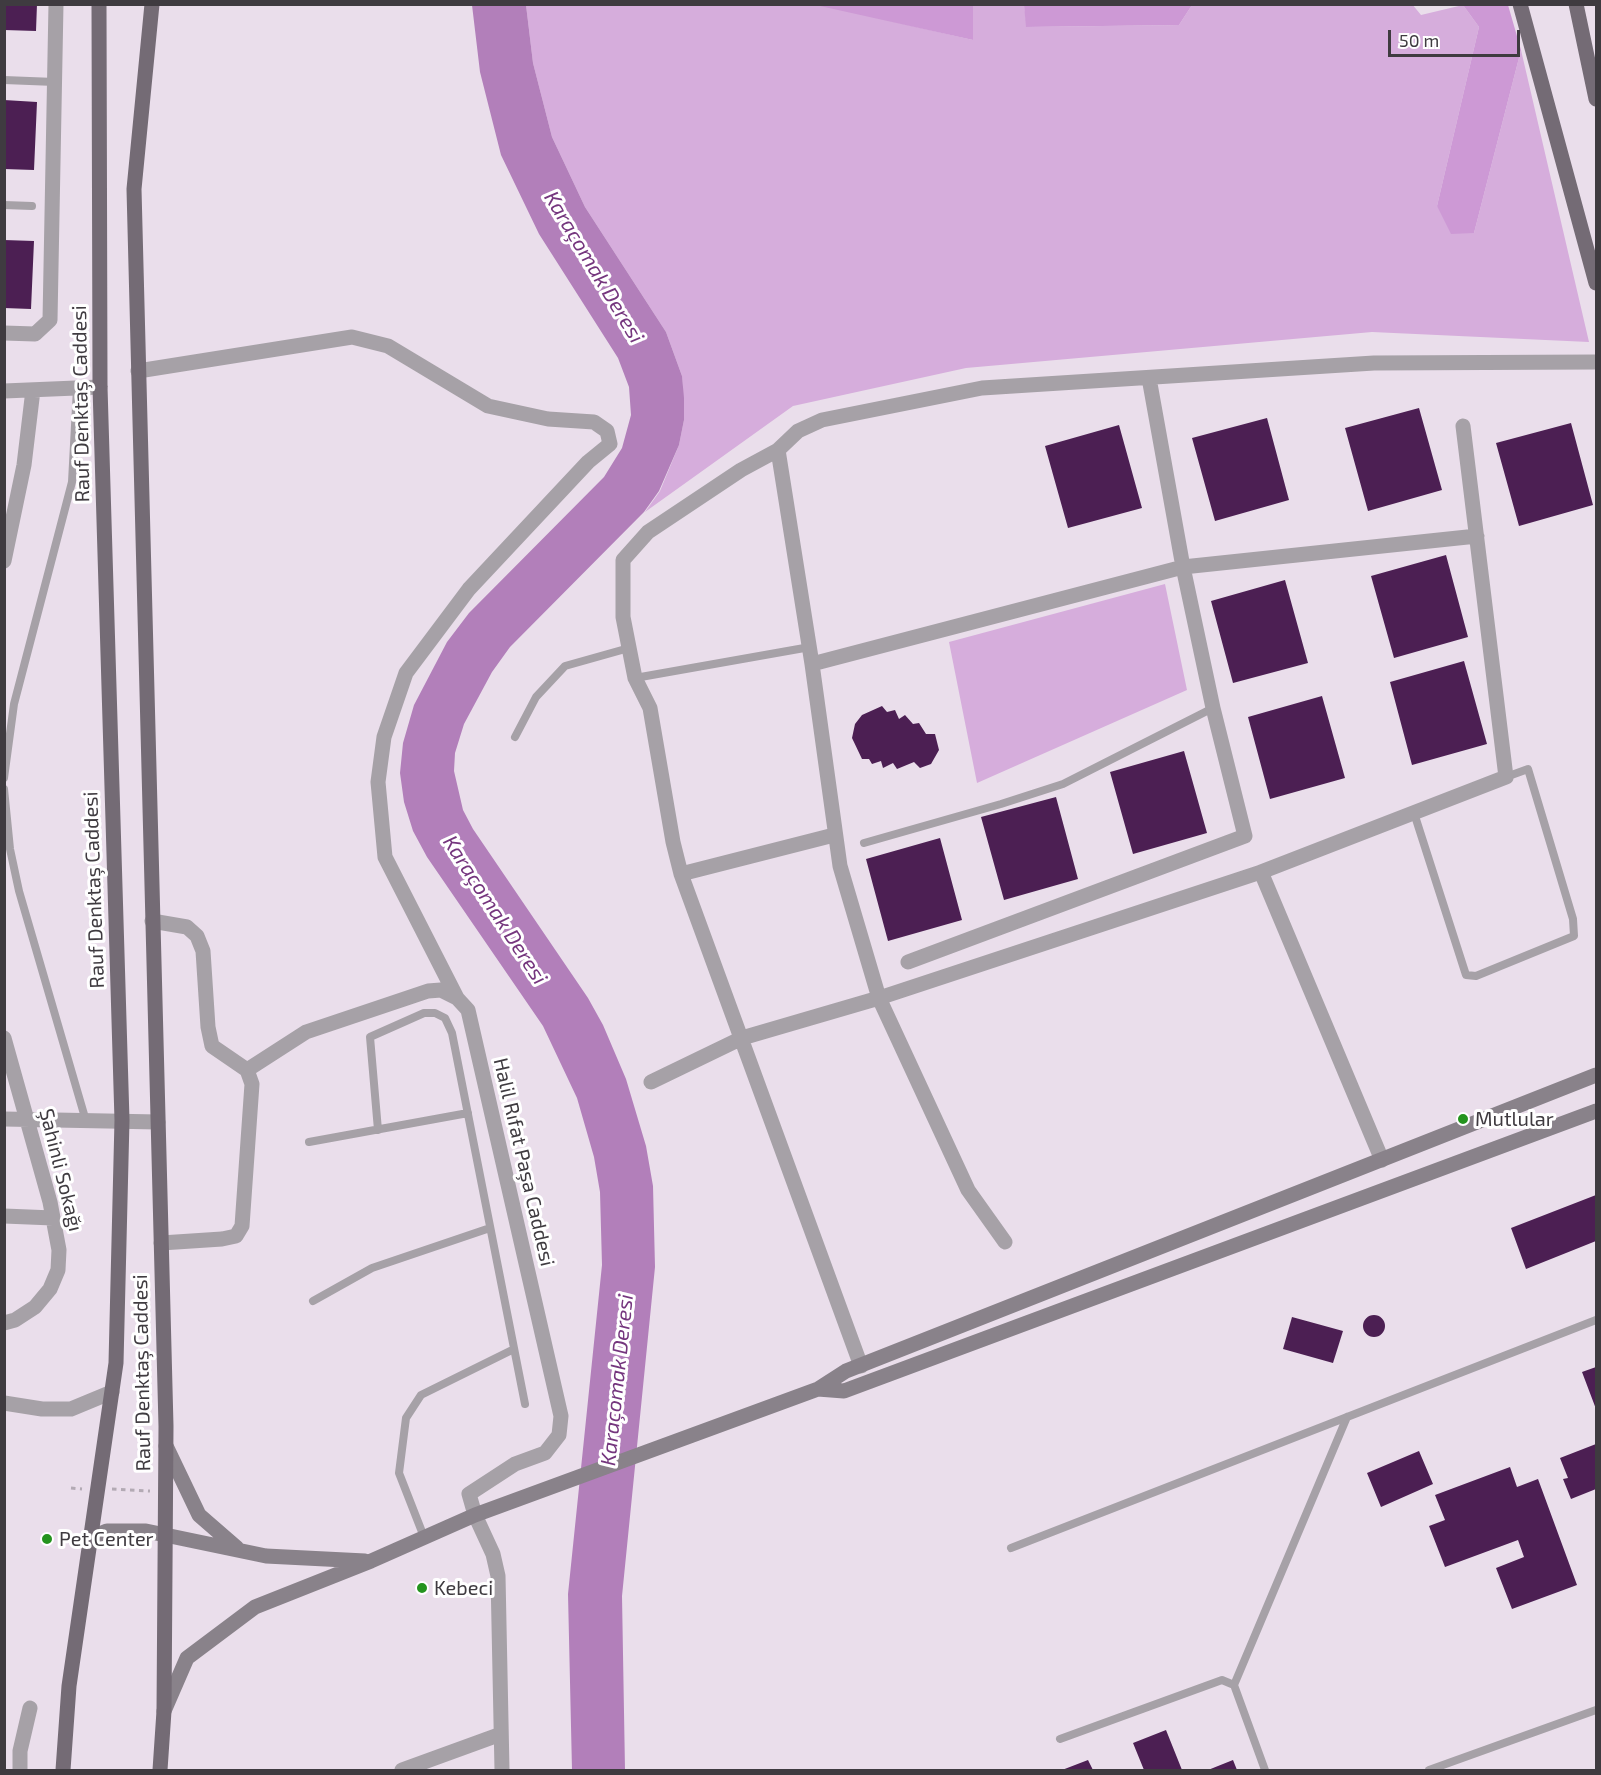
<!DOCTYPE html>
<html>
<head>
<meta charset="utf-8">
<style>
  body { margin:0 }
  #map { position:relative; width:1601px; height:1775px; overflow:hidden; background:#eadeeb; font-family:"Exo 2",sans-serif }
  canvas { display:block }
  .frame { position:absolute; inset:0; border:6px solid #3f3b40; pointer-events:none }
  .scale { position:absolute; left:1388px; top:30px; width:132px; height:27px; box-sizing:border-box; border:3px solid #3f3b40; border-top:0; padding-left:8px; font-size:18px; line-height:21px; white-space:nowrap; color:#3f3b40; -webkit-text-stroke:4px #fff; paint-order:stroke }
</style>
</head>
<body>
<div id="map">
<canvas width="1601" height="1775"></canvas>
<div class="frame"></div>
<div class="scale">50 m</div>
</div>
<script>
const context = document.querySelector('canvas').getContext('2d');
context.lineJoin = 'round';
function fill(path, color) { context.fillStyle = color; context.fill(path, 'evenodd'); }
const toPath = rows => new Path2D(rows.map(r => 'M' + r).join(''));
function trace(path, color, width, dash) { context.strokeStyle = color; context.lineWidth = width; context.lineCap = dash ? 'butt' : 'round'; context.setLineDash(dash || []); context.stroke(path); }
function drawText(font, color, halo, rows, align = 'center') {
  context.font = font + ' "Exo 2",sans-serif'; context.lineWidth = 6; context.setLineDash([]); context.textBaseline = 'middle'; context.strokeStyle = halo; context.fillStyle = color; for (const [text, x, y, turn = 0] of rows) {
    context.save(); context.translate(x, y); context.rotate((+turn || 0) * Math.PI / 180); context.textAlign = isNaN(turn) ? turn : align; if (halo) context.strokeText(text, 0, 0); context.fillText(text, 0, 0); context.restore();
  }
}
const green = toPath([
  [1412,4,1421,15,1463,5,1479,27,1437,206,1474,233,1521,50,1589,342,1372,332,966,368,793,406,645,512,660,491,679,445,684,420,682,376,666,332,585,207,552,137,533,63,526,5,821,5,973,40,973,5,1024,5,1027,27,1179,25,1192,5],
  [1165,584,1187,690,977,783,949,642]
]);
const forest = toPath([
  [821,4,973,5,973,40,820,6],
  [1024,5,1024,4,1192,5,1179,25,1026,27],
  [1463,5,1508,5,1521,50,1474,233,1451,234,1437,206,1479,27]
]);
const water = toPath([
  [472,5,526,5,533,63,552,137,585,207,666,332,682,376,684,398,684,420,679,445,659,491,644,512,510,647,492,672,464,724,455,753,454,771,463,810,473,829,588,998,603,1025,626,1079,646,1146,653,1186,655,1267,622,1596,625,1770,572,1770,568,1594,602,1265,600,1192,594,1157,577,1098,543,1026,427,857,413,831,404,802,400,773,403,743,414,705,447,642,469,613,604,477,622,448,631,415,629,387,618,358,539,234,501,155,480,72]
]);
const building = toPath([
  [4,4,37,4,36,31,4,30],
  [4,100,37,102,34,170,4,169],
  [4,240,34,241,31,309,4,308],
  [1419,408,1442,490,1368,511,1345,428],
  [1267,418,1289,500,1215,521,1192,438],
  [1571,423,1593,505,1519,526,1496,443],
  [1119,425,1142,508,1068,528,1045,446],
  [1446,555,1468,637,1394,658,1371,576],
  [1285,580,1308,663,1233,683,1211,601],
  [1464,661,1487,744,1412,765,1390,682],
  [1322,696,1345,778,1270,799,1248,717],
  [882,706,887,712,895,710,899,719,905,715,913,724,919,723,926,734,935,734,939,750,931,764,920,768,914,762,897,769,893,763,883,768,881,761,872,764,869,759,862,759,852,738,855,724,862,715],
  [1184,751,1207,833,1133,854,1110,772],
  [1056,797,1078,879,1004,900,981,817],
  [940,838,962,920,888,941,866,859],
  [1596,1195,1596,1241,1526,1269,1511,1228],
  '1363 1326a11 11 0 1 1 22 0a11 11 0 1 1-22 0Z',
  [1292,1317,1343,1331,1333,1363,1283,1349],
  [1596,1367,1596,1409,1582,1372],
  [1596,1444,1596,1489,1571,1499,1563,1479,1568,1478,1560,1458],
  [1419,1451,1433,1484,1381,1507,1367,1473],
  [1510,1467,1517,1487,1538,1479,1577,1585,1512,1609,1496,1568,1524,1557,1518,1540,1445,1567,1429,1526,1445,1520,1435,1495],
  [1166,1730,1182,1770,1144,1770,1133,1743],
  [1088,1760,1093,1770,1062,1770],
  [1233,1760,1237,1770,1208,1770]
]);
const path = toPath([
  [71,1488,82,1489],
  [112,1489,150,1491]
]);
const lane = toPath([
  [4,80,55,82],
  [4,205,32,206],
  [635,678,810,647],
  [515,737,536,697,565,666,629,648],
  [4,778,14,704,72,482,77,388],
  [4,789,10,849,19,891,86,1121],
  [1414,813,1466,975,1476,976,1574,936,1573,919,1528,769,1506,777],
  [864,843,1001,804,1063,784,1213,708],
  [378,1130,370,1037,424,1013,435,1013,445,1018,452,1033,525,1404],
  [309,1142,468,1113],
  [313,1301,372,1268,490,1228],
  [424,1537,399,1473,406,1418,421,1395,514,1349],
  [1011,1548,1596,1320],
  [1234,1685,1347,1417],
  [1060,1739,1222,1680,1234,1685,1265,1770],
  [1429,1770,1596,1710]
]);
const street = toPath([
  [4,333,35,334,50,320,56,4],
  [138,371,352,337,388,346,488,406,548,419,594,422,607,431,610,444,588,462,469,589,406,673,384,737,378,782,385,857,457,998],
  [4,391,100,387],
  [778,450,812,664,840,866,879,998,968,1190,1005,1242],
  [4,561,24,465,33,390],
  [812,664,1183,567,1477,536],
  [681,874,834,835],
  [152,921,187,927,197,936,203,951,208,1027,212,1046,247,1070,252,1084,242,1226,236,1236,222,1239,161,1243],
  [908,962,1245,836,1213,708,1183,567,1149,378],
  [4,1038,50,1202,59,1250,58,1270,50,1289,35,1307,15,1320,4,1323],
  [247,1070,306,1032,428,991,441,990,457,998,468,1010,561,1416,559,1435,545,1453,515,1464,469,1494,475,1515,493,1554,498,1576,502,1770],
  [651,1082,742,1038,879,998,1261,872],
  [4,1119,158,1122],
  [1382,1160,1261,872,1506,777,1463,426],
  [4,1216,53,1218],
  [861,1366,681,874,673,842,650,708,635,678,623,617,623,560,648,532,741,470,778,450,798,431,822,420,982,388,1374,363,1596,362],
  [4,1403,42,1409,71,1409,112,1392],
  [20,1770,20,1751,30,1708],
  [402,1770,501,1734]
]);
const secondary = toPath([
  [818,1389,844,1391,1596,1111],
  [166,1446,199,1515,237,1548],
  [88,1539,107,1531,146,1531,266,1556,365,1561],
  [164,1711,187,1658,255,1607,371,1561,475,1515,818,1389,846,1371,1596,1075]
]);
const primary = toPath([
  [152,4,134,189,166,1426,164,1711,160,1770],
  [1520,4,1596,283],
  [1576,4,1596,99],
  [63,1770,69,1686,116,1363,122,1120,100,387,99,4]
]);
const markers = [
  [1463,1119,6,"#24931e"],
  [47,1539,6,"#24931e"],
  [422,1588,6,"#24931e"]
];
const streetNames = [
  ["Rauf Denktaş Caddesi",81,404,-91],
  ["Rauf Denktaş Caddesi",94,890,-92],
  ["Halil Rıfat Paşa Caddesi",524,1162,77],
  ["Şahinli Sokağı",61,1170,76],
  ["Rauf Denktaş Caddesi",142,1373,-91]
];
const poiNames = [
  ["Mutlular",1475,1119],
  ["Pet Center",59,1539],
  ["Kebeci",434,1588]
];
const waterNames = [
  ["Karaçomak Deresi",594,267,59],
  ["Karaçomak Deresi",495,910,57],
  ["Karaçomak Deresi",617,1380,-84]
];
fill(green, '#d6addc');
fill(forest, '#cd99d5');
fill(water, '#b27fba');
fill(building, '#4c1f53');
trace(path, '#b3aab4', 3, [4.5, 4.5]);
trace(lane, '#a6a1a7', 8);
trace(street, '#a6a1a7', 15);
trace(secondary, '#89828a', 15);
trace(primary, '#746b75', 15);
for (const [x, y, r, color] of markers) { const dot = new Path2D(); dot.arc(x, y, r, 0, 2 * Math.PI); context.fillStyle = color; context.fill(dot); trace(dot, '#fff', 2); }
drawText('20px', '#3f3b40', '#fff', streetNames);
drawText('20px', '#3f3b40', '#fff', poiNames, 'left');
drawText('italic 21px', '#75367e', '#fff', waterNames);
</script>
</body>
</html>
